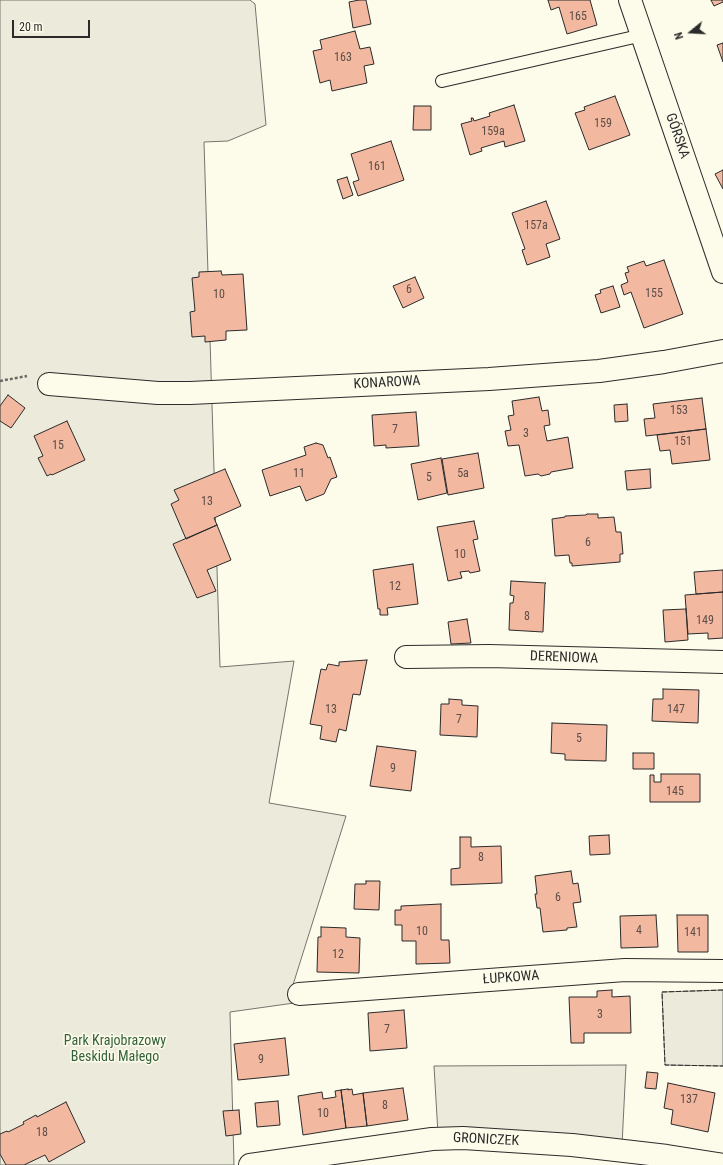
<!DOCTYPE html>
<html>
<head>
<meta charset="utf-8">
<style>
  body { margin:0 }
  #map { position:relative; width:723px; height:1165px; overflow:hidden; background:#fdfbea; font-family:"Roboto Condensed",sans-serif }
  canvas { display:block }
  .north { position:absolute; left:671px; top:12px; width:40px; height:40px; -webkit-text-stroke:3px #fdfbea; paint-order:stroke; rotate:252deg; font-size:11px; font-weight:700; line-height:16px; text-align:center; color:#2b2b2b }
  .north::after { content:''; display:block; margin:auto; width:14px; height:18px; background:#2b2b2b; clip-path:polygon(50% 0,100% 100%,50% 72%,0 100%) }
  .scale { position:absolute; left:12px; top:20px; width:78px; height:18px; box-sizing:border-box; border:2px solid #2b2b2b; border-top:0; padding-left:5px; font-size:12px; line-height:14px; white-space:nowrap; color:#2b2b2b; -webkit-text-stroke:3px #fdfbea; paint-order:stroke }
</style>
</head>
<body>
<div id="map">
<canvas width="723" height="1165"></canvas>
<div class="north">N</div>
<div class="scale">20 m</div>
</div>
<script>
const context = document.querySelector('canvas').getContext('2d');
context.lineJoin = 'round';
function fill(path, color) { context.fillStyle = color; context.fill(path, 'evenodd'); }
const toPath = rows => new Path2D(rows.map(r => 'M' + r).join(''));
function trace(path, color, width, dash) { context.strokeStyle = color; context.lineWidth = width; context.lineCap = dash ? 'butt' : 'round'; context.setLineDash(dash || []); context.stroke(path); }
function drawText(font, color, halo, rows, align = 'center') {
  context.font = font + ' "Roboto Condensed",sans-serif'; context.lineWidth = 3; context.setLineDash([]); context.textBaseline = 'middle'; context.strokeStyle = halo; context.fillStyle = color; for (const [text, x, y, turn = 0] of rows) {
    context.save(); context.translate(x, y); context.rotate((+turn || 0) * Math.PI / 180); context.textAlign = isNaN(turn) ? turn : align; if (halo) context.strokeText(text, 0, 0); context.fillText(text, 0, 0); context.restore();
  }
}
const green = toPath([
  [0,0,250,0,255,4,266,125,228,141,204,142,220,667,294,661,269,803,346,816,292,988,294,1003,230,1012,234,1165,0,1165,0,0],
  [723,990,723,1066,665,1065,662,992,723,990],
  [626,1065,622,1145,438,1134,434,1066,626,1065]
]);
const building = toPath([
  [359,0,366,0,371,24,353,28,349,2,359,0],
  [548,0,590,0,597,25,567,34,559,7,551,10,548,0],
  [711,0,723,0,723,2,714,6,711,0],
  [355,31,360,49,370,47,374,64,364,66,367,83,332,91,330,80,320,83,313,51,322,49,320,40,355,31],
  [723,43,723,62,717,45,723,43],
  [615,96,630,135,589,150,575,113,585,110,584,107,615,96],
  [514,105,525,141,505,147,504,141,481,148,482,151,470,155,461,124,472,121,471,118,473,118,474,121,490,116,489,113,514,105],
  [414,106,431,106,431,130,413,130,414,106],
  [391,141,404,180,358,196,353,182,359,180,351,154,391,141],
  [723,170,723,189,715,174,723,170],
  [347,177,353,195,343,199,337,180,347,177],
  [546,201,560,239,546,244,550,257,527,265,522,250,525,249,512,213,546,201],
  [664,260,683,314,644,328,631,292,624,295,621,285,628,282,625,273,629,272,627,267,644,261,646,266,664,260],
  [221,271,222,275,243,274,247,330,226,331,226,340,205,342,205,336,192,337,190,312,195,311,192,278,199,277,199,272,221,271],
  [415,277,424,298,403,308,393,286,415,277],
  [613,286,620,307,601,313,595,295,601,293,600,290,613,286],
  [8,395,25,408,11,428,0,421,0,406,8,395],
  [539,397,542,411,548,410,550,425,544,426,547,441,568,437,573,468,551,472,550,474,541,476,538,474,525,476,519,445,508,446,505,431,511,430,508,416,514,415,512,401,539,397],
  [702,398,706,429,646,436,644,419,655,418,653,404,702,398],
  [627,404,628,421,615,422,614,405,627,404],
  [416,412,419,446,386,448,386,445,374,446,372,415,416,412],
  [67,421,85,460,52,475,51,474,47,476,38,458,43,456,34,436,67,421],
  [706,429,710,460,672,464,670,450,660,451,657,435,706,429],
  [316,443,323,445,328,458,330,457,337,477,331,479,324,494,306,501,300,486,270,496,262,470,306,455,304,447,316,443],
  [478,453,484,488,448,495,442,459,478,453],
  [441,458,447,493,418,500,411,464,441,458],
  [225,469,241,506,214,518,217,525,186,539,171,504,179,500,174,490,225,469],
  [650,469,651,488,627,490,625,471,650,469],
  [587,514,598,514,598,518,614,517,616,532,621,532,623,554,620,554,620,562,572,566,572,563,570,563,569,555,555,556,552,519,565,517,565,516,586,515,587,514],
  [474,521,478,539,473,540,480,571,470,573,469,571,460,572,462,578,448,581,437,527,474,521],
  [217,525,231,560,207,570,216,591,197,598,173,544,217,525],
  [413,564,418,604,387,608,388,615,380,615,380,609,378,609,373,570,413,564],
  [723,570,723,592,696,594,694,572,723,570],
  [511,581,546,583,545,584,543,632,509,630,510,603,513,603,514,596,510,595,511,581],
  [723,592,723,638,708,639,708,633,688,634,685,595,723,592],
  [686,609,688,640,665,642,663,610,686,609],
  [467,619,471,643,451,644,448,622,467,619],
  [367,660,360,695,353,694,346,731,339,729,336,742,320,739,322,726,310,724,321,669,326,670,328,664,339,666,339,662,367,660],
  [663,689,699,690,698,723,652,721,653,699,663,699,663,689],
  [449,699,462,700,462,705,478,706,477,737,440,735,441,704,449,704,449,699],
  [552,723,607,725,606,761,565,760,565,754,551,753,552,723],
  [377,746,416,751,411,791,370,786,377,746],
  [633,753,654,753,654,769,633,769,633,753],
  [661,774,700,774,700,802,650,802,650,775,654,775,654,782,661,782,661,774],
  [609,835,610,854,590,855,589,836,609,835],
  [460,837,471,837,471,847,501,846,502,883,451,885,451,869,460,868,460,837],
  [571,871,573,884,578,883,581,902,573,903,577,927,567,928,567,930,543,932,540,908,537,908,535,894,537,894,535,876,571,871],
  [366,881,380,881,379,910,354,909,355,884,366,884,366,881],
  [441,904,441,940,449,940,450,963,416,964,416,941,402,941,402,925,395,925,395,910,401,910,401,906,441,904],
  [656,915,658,947,621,948,620,916,656,915],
  [677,915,708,915,708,952,678,952,677,915],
  [321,927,346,928,346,937,360,938,359,973,317,972,318,937,321,937,321,927],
  [612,990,612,997,630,996,631,1033,584,1033,584,1043,571,1043,569,997,597,997,597,991,612,990],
  [404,1010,407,1048,370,1051,368,1013,404,1010],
  [285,1038,289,1075,238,1080,234,1044,285,1038],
  [647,1072,658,1073,656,1089,645,1088,647,1072],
  [668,1083,715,1093,708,1132,671,1124,673,1110,664,1108,668,1083],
  [403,1088,408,1120,367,1126,363,1093,403,1088],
  [348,1089,348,1090,352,1089,353,1095,363,1093,367,1126,346,1128,341,1090,348,1089],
  [341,1090,346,1128,303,1135,298,1096,322,1092,323,1099,336,1097,335,1091,341,1090],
  [278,1101,280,1125,257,1127,255,1103,278,1101],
  [66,1102,85,1142,49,1162,45,1155,24,1165,6,1165,0,1154,0,1134,7,1131,8,1132,24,1124,23,1122,36,1115,37,1117,66,1102],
  [239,1110,241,1134,226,1136,223,1111,239,1110]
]);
const path = toPath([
  [0,381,27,376]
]);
const service = toPath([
  [442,81,643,35]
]);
const minor = toPath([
  [49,384,158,393,190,393,489,379,599,371,664,362,723,351],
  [406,657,489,656,723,662],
  [299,994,625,970,723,971],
  [250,1165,432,1139,463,1138,572,1145,667,1156,723,1165]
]);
const tertiary = toPath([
  [630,0,723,272]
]);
const fence = toPath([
  [723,990,662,992,665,1065,723,1066]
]);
const numberNames = [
  ["165",578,17],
  ["163",343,58],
  ["159",603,124],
  ["159a",493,132],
  ["161",377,167],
  ["157a",536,226],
  ["6",409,290],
  ["155",654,294],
  ["10",219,295],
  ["153",679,411],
  ["7",395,430],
  ["3",526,434],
  ["151",683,442],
  ["15",58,446],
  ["11",299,474],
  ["5a",463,474],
  ["5",429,478],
  ["13",207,502],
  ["6",588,543],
  ["10",460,555],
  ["12",395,587],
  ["8",527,617],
  ["149",705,621],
  ["13",331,710],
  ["147",676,710],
  ["7",459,720],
  ["5",579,739],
  ["9",393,769],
  ["145",675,792],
  ["8",481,858],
  ["6",558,898],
  ["4",639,931],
  ["10",422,932],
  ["141",693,933],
  ["12",338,955],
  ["3",600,1015],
  ["7",387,1030],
  ["9",261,1060],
  ["137",689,1100],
  ["8",385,1106],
  ["10",323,1114],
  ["18",42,1133]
];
const streetNames = [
  ["GÓRSKA",677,136,71],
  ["KONAROWA",387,383,-3],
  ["DERENIOWA",564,658,2],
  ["ŁUPKOWA",511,978,-4],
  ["GRONICZEK",486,1140,3]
];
const parkNames = [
  ["Park Krajobrazowy",115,1041],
  ["Beskidu Małego",115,1057]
];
fill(green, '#ecebdb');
trace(green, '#74746e', 1);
fill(building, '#f2b8a0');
trace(building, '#2b2b2b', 1);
trace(service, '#2b2b2b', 14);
trace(minor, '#2b2b2b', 24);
trace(tertiary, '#2b2b2b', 24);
trace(path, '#6a6964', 2.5, [3, 2]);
trace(service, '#fdfbea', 12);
trace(minor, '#fdfbea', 22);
trace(tertiary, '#fdfbea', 22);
trace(fence, '#2b2b2b', 1, [5, 2]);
drawText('12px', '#5d4e48', null, numberNames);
drawText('14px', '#2b2b2b', '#fdfbea', streetNames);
drawText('14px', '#34623c', '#fdfbea', parkNames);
</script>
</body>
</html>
